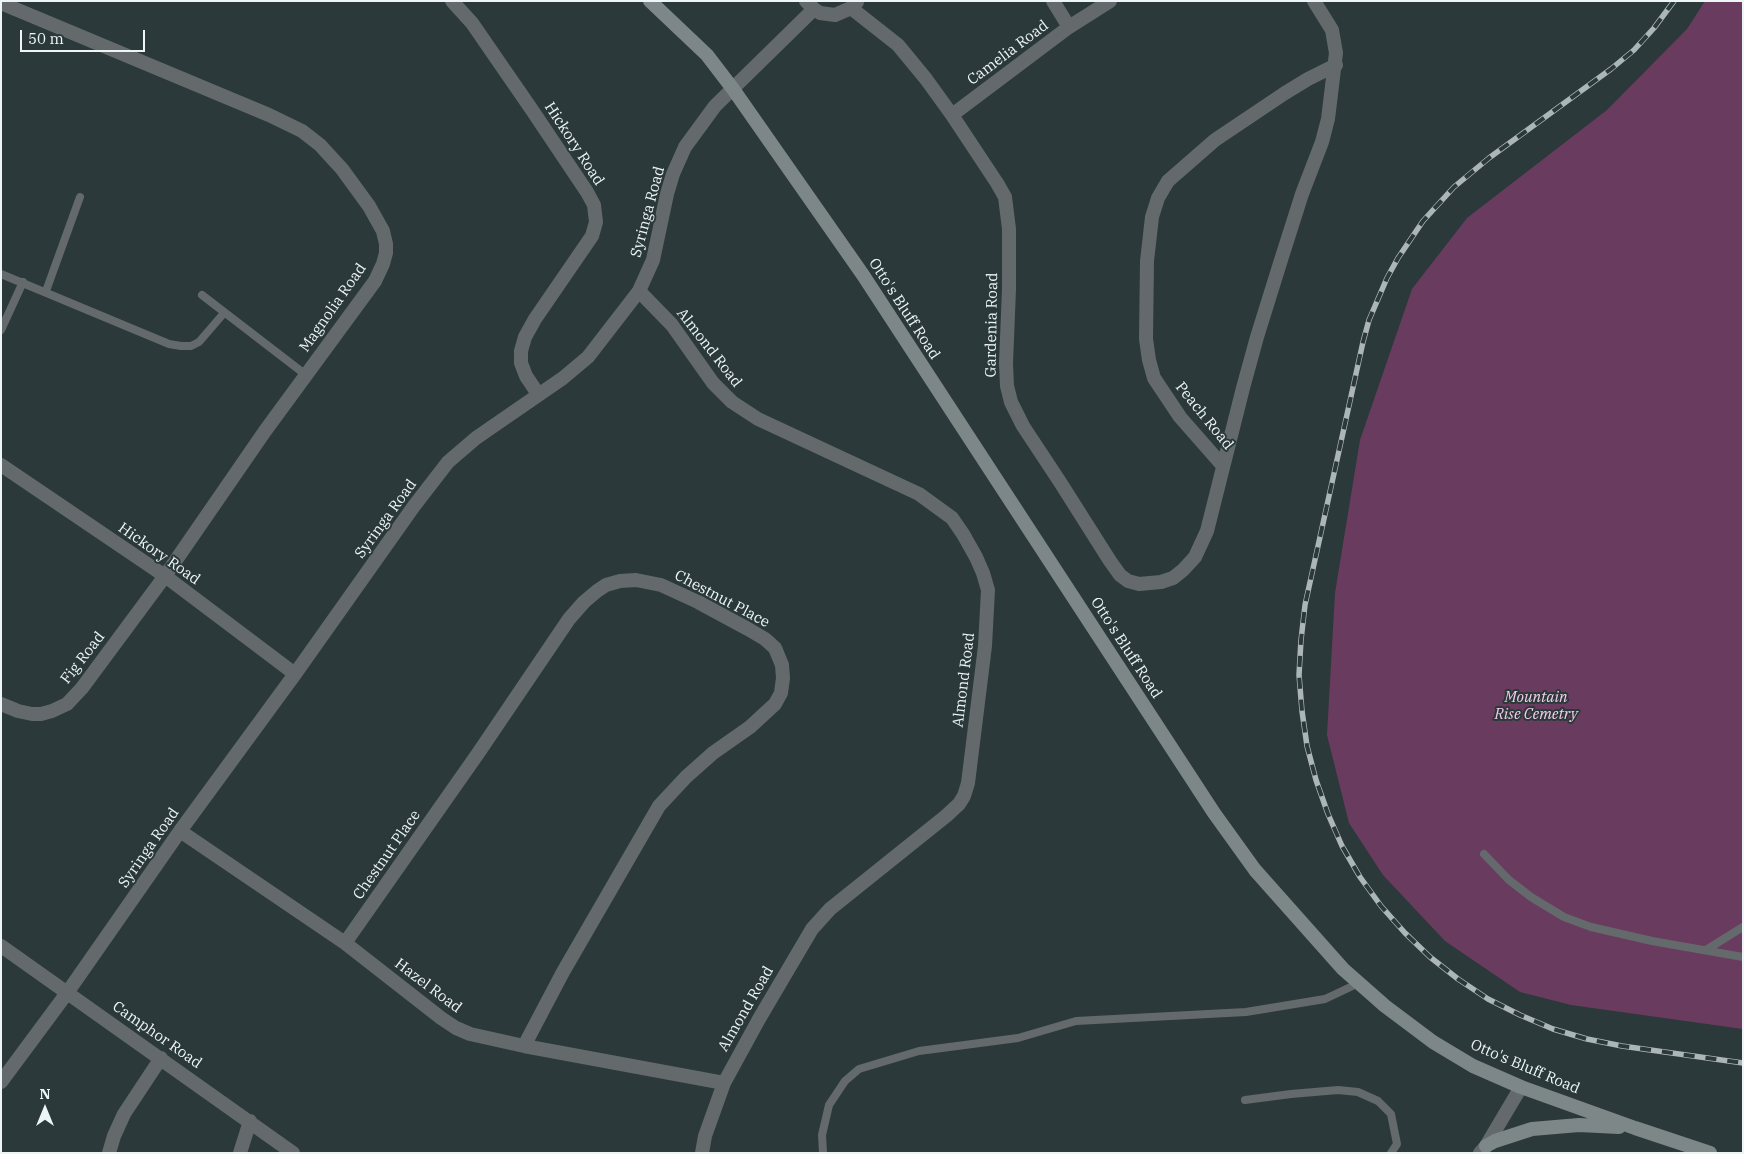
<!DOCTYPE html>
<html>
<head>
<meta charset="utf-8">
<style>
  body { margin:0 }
  #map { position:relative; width:1744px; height:1154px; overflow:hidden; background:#2b393a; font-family:"IBM Plex Serif",serif }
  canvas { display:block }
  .frame { position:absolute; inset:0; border:2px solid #edf5f6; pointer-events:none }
  .north { position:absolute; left:20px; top:1084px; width:50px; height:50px; -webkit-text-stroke:4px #2b393a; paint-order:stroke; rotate:0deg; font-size:14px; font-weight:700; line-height:20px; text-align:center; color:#edf5f6 }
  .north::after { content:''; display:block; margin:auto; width:18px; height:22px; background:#edf5f6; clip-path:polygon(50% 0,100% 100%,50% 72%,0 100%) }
  .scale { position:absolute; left:20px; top:30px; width:125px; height:22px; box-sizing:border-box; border:2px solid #edf5f6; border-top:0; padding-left:6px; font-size:15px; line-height:18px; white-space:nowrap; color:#edf5f6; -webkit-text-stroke:4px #2b393a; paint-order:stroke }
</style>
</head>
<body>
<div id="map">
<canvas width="1744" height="1154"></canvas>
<div class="frame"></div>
<div class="north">N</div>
<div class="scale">50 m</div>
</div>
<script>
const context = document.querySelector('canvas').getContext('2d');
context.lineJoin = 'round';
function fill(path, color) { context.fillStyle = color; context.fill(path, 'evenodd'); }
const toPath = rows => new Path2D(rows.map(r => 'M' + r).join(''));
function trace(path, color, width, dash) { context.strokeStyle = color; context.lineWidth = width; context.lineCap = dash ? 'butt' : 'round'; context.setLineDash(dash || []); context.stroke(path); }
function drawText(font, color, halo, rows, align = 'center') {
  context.font = font + ' "IBM Plex Serif",serif'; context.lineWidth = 4; context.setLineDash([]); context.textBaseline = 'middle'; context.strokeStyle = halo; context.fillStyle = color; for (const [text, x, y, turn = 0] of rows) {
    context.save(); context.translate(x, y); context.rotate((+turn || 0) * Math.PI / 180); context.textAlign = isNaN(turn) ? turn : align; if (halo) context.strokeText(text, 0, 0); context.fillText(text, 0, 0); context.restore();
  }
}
const green = toPath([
  [1705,1,1743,1,1743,1029,1571,1005,1520,992,1445,941,1383,875,1349,823,1327,735,1335,593,1360,440,1412,289,1467,218,1607,110,1687,29]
]);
const service = toPath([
  [1,274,169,344,181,346,191,346,199,342,224,313],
  [46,291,80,197],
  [202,295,306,375],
  [1,330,23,282],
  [1484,854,1509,880,1531,897,1564,917,1591,927,1652,941,1743,957],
  [1706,950,1743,927],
  [1245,1100,1291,1094,1338,1090,1358,1092,1378,1101,1391,1114,1397,1144,1391,1153],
  [823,1153,822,1135,829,1105,845,1081,859,1069,919,1051,1018,1038,1076,1021,1246,1012,1325,999,1359,983]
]);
const minor = toPath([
  [452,1,472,23,532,110,587,192,594,205,596,222,592,236,535,319,525,337,521,351,521,363,526,376,538,394],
  [806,1,814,9,820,13,835,15,851,8,857,2],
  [1053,1,1069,27],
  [1,3,269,115,302,131,320,145,342,169,369,206,383,231,386,244,386,253,383,264,375,281,265,431,165,576,82,688,67,704,52,711,41,714,32,714,18,711,1,704],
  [851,8,898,45,926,79,952,115,997,183,1005,197,1009,229,1009,289,1006,363,1007,386,1011,402,1023,426,1060,482,1110,561,1120,575,1128,581,1139,584,1161,582,1173,578,1183,570,1195,557,1207,531,1243,388,1257,337,1281,260,1302,194,1322,142,1328,119,1336,53,1332,30,1314,1],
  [952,115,1069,27,1110,1],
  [639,291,672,325,713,383,732,402,758,419,919,494,952,518,963,534,976,557,983,573,988,590,985,646,968,783,964,796,959,804,946,816,830,909,812,929,759,1019,724,1083,705,1136,702,1153],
  [1,465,165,576,295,674],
  [1223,466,1180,417,1154,378,1149,360,1146,339,1147,261,1152,217,1158,198,1168,181,1215,140,1285,93,1308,79,1336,65],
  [180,831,345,943,441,1018,456,1028,470,1034,524,1046,724,1083],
  [345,943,479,752,569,619,584,602,597,591,606,585,620,581,636,580,661,585,698,602,748,629,765,639,775,648,782,665,783,678,781,693,775,704,750,727,713,753,686,777,659,806,563,972,524,1046],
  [1,946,293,1153],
  [1,1082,67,993,180,831,295,674,414,506,448,462,476,438,563,378,588,357,639,291,653,260,667,194,673,174,685,147,715,106,814,9],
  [109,1153,114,1136,124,1114,161,1058],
  [240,1153,250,1121],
  [1480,1153,1486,1146,1521,1087]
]);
const secondary = toPath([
  [650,1,707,55,733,89,863,275,1214,813,1255,870,1343,969,1385,1006,1433,1042,1473,1066,1521,1087,1635,1128,1710,1153],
  [1486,1146,1495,1141,1532,1129,1579,1125,1619,1127]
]);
const rail = toPath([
  [1674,1,1654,28,1634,50,1611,69,1489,158,1454,187,1423,221,1398,258,1387,278,1369,320,1363,342,1305,605,1301,640,1299,675,1302,711,1307,746,1316,780,1328,814,1342,846,1360,877,1381,906,1405,933,1430,957,1458,979,1488,999,1520,1015,1553,1029,1587,1039,1622,1046,1743,1063]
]);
const streetNames = [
  ["Camelia Road",1008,53,-37],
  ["Hickory Road",574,144,57],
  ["Syringa Road",648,212,-75],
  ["Magnolia Road",333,308,-55],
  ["Otto's Bluff Road",904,309,57],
  ["Gardenia Road",992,325,-89],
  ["Almond Road",709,348,52],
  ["Peach Road",1204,416,51],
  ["Syringa Road",386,519,-54],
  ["Hickory Road",159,554,35],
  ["Chestnut Place",722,599,28],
  ["Otto's Bluff Road",1126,648,57],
  ["Fig Road",83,658,-52],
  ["Almond Road",964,680,-83],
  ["Syringa Road",149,848,-55],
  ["Chestnut Place",387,855,-55],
  ["Hazel Road",428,986,37],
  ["Almond Road",746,1009,-60],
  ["Camphor Road",157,1035,35],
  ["Otto's Bluff Road",1525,1067,23]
];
const parkNames = [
  ["Mountain",1536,698],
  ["Rise Cemetry",1536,715]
];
fill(green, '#693c5f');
trace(service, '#646a6b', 8);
trace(minor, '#646a6b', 14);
trace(secondary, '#7d8788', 14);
trace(rail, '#acb6b7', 5.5);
trace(rail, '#2b393a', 4, [11]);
drawText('15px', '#edf5f6', '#2b393a', streetNames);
drawText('italic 15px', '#f8ceed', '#2b393a', parkNames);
</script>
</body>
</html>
